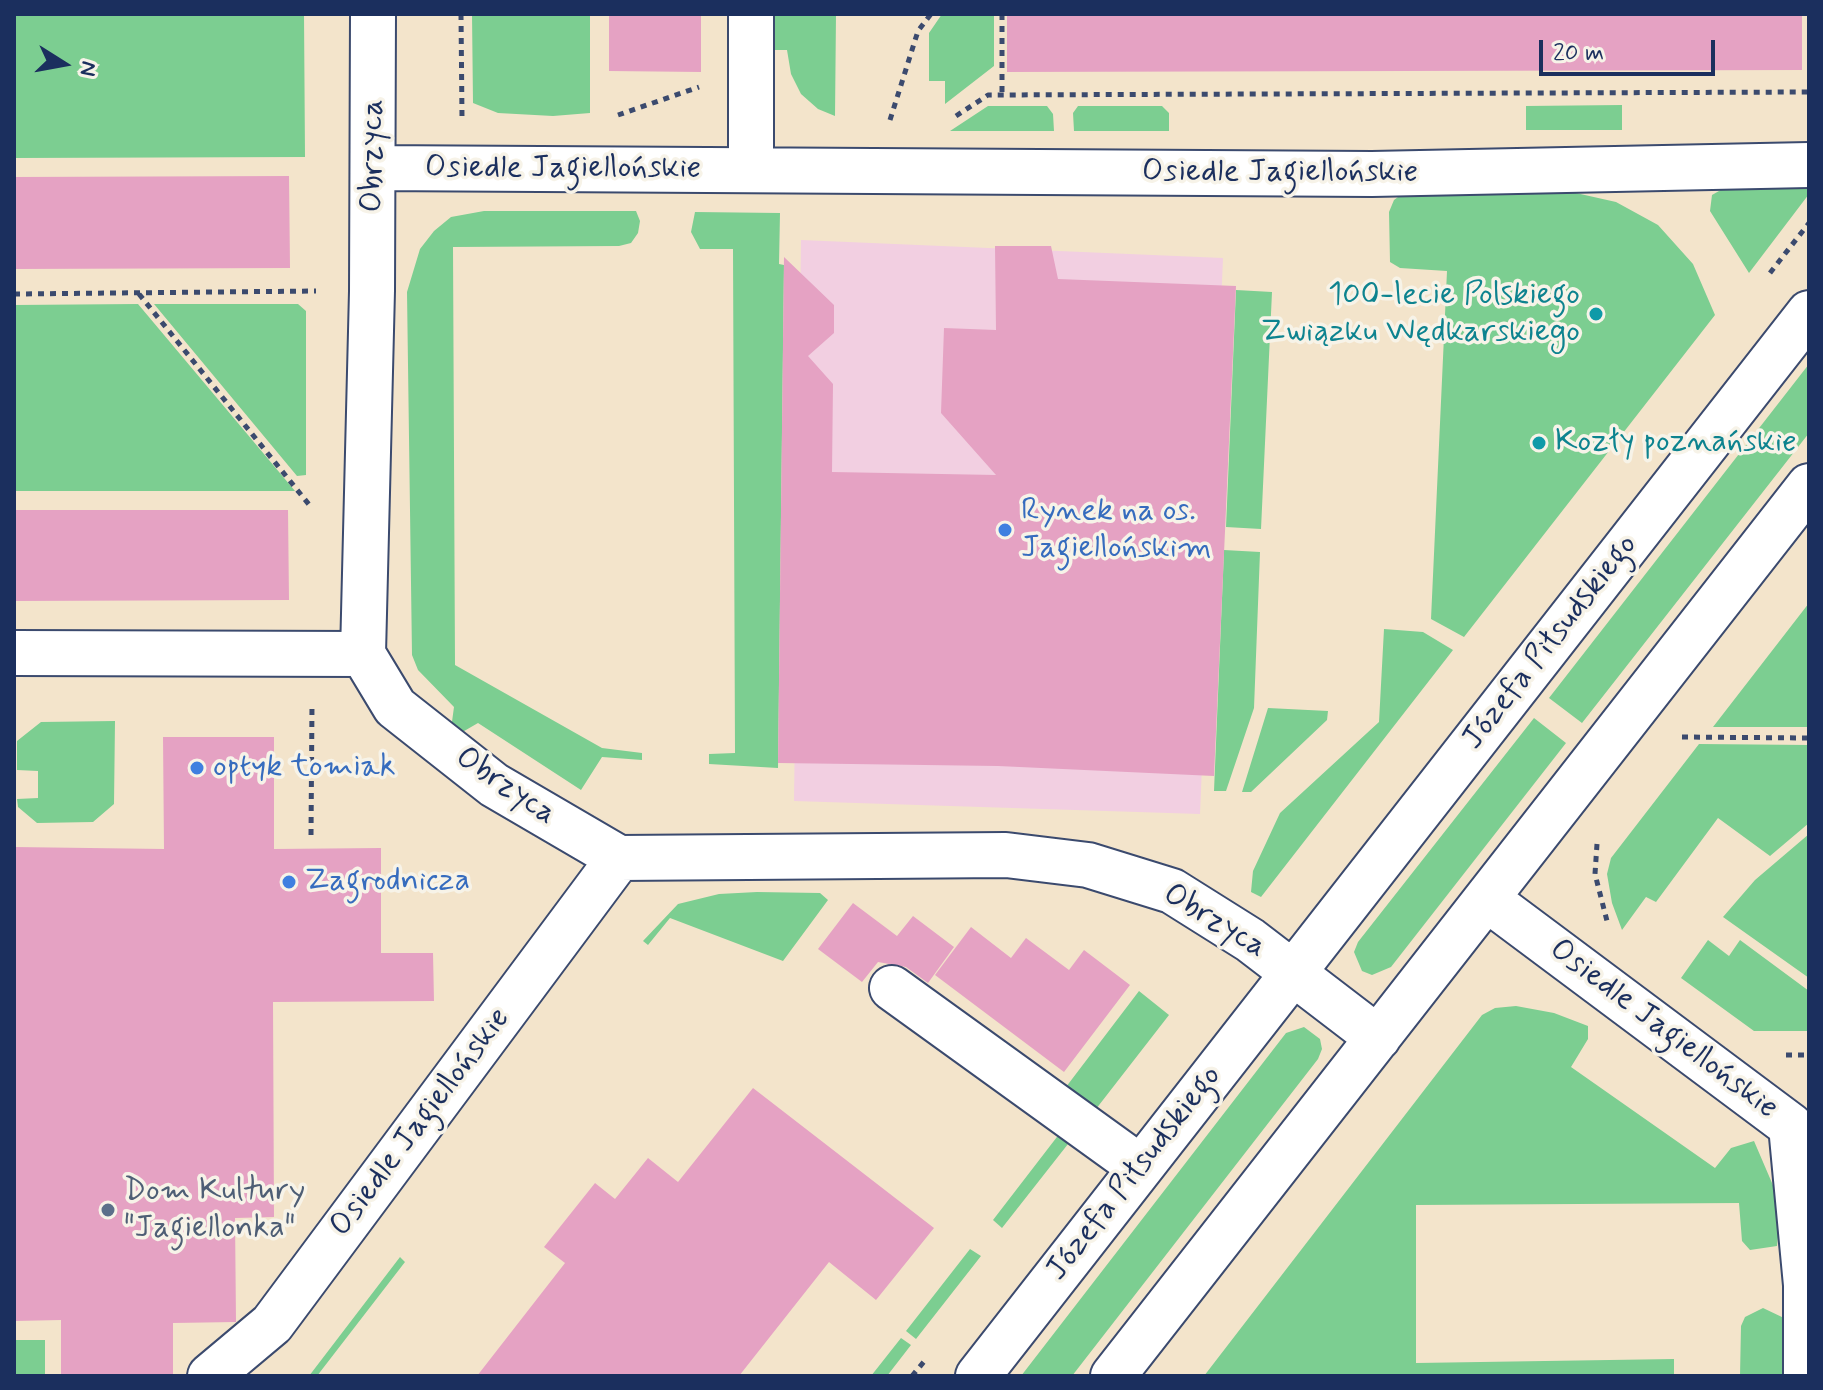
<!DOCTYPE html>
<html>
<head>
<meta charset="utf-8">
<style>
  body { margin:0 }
  #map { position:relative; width:1823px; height:1390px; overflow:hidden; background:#f3e4cb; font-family:Mynerve,sans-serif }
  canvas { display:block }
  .frame { position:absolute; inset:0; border:16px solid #1b2f5e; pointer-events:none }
  .north { position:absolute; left:24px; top:24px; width:80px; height:80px; -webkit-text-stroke:6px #f7f3e8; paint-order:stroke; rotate:101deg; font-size:22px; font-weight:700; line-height:32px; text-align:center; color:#1b2f5e }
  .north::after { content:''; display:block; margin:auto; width:28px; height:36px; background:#1b2f5e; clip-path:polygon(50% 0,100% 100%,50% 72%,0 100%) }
  .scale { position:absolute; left:1539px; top:40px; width:176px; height:36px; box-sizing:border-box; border:4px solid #1b2f5e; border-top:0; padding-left:10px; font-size:24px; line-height:28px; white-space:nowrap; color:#1b2f5e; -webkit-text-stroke:6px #f7f3e8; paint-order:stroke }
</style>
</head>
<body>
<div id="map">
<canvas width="1823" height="1390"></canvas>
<div class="frame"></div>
<div class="north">N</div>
<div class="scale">20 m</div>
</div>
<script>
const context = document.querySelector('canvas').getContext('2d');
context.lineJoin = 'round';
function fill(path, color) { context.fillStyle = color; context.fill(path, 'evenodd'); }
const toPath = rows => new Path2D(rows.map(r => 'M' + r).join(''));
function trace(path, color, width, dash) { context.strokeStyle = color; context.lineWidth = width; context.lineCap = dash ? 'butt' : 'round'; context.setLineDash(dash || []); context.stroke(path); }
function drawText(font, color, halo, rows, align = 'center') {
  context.font = font + ' Mynerve,sans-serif'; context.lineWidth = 7; context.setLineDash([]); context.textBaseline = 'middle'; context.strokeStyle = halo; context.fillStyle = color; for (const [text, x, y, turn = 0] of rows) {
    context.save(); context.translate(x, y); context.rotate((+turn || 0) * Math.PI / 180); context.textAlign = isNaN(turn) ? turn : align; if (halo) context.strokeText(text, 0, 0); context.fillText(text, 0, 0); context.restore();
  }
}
const built = toPath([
  [801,240,1223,258,1200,814,794,801]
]);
const green = toPath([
  [14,14,304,14,305,157,14,158],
  [472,14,590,14,590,113,553,116,498,113,473,103],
  [767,14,836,14,835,116,818,109,801,94,791,74,787,50,767,50],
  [942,14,994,14,994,66,945,104,945,81,929,81,929,33],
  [1622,105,1622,130,1526,130,1526,106],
  [988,106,1047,106,1053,114,1054,131,950,131],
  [1078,106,1162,106,1169,113,1169,131,1074,131,1073,113],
  [1726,187,1809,187,1809,194,1749,273,1710,211,1712,195],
  [1567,191,1616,202,1658,225,1693,264,1715,315,1464,637,1431,619,1447,271,1400,268,1390,262,1389,212,1394,200,1402,194],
  [636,211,640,221,638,233,631,243,619,246,453,247,455,665,602,748,642,753,642,760,602,757,581,790,478,723,459,734,451,729,454,707,418,670,412,655,407,292,420,249,434,231,451,217,484,211],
  [695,212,780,213,779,264,784,265,778,768,709,764,709,754,735,753,733,249,700,249,691,232],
  [1236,290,1272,292,1261,529,1226,527],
  [138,304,295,491,14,491,14,305],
  [154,304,298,304,306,311,306,475,297,476],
  [1809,364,1809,433,1582,723,1549,698],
  [1224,550,1260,552,1254,708,1226,791,1214,791],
  [1809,603,1809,727,1713,727],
  [1384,629,1423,632,1453,650,1261,897,1251,892,1253,871,1280,813,1379,722],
  [1268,708,1328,711,1327,720,1251,792,1242,792],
  [1534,718,1566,743,1391,967,1372,975,1362,971,1354,952,1358,942],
  [115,721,114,804,93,822,37,823,18,807,17,799,38,798,38,771,17,770,17,741,41,722],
  [1699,744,1809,745,1809,823,1770,856,1718,818,1656,902,1646,897,1622,930,1612,903,1607,874,1611,858],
  [1809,834,1809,978,1723,917,1755,880],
  [757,892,820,893,828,900,783,961,670,918,648,945,643,941,678,904,719,894],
  [1708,940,1729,956,1740,940,1809,991,1809,1031,1754,1031,1681,978],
  [1139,991,1169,1015,1089,1118,1066,1087],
  [1516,1006,1554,1013,1588,1026,1588,1039,1571,1067,1715,1168,1731,1148,1754,1141,1775,1190,1780,1218,1777,1246,1750,1250,1742,1241,1739,1203,1416,1205,1416,1363,1674,1359,1674,1376,1204,1376,1482,1015,1495,1008],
  [1304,1027,1320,1039,1322,1049,1318,1059,1072,1376,1021,1376,1286,1033],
  [1060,1133,1068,1144,1002,1228,993,1220],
  [970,1249,981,1256,916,1339,906,1331],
  [400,1257,405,1262,317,1376,309,1376],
  [1763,1308,1784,1318,1785,1376,1740,1376,1741,1326,1745,1317],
  [901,1338,911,1345,887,1376,871,1376],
  [14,1340,45,1340,45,1376,14,1376]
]);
const building = toPath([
  [609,14,701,14,701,72,609,71],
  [1007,14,1802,14,1802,70,1007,72],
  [289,176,290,268,14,269,14,177],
  [995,246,1051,246,1058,279,1236,286,1214,776,998,766,778,763,784,257,834,305,834,333,808,356,833,384,832,472,996,475,941,413,944,328,996,330],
  [14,510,288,510,289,600,14,601],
  [163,737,274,737,274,849,381,848,381,953,433,953,434,1001,273,1002,274,1217,235,1218,236,1322,173,1323,173,1376,61,1376,61,1320,14,1321,14,847,164,849],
  [853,903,897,936,913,916,954,947,928,983,906,967,878,962,862,982,818,949],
  [971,927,1011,958,1026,938,1069,970,1084,950,1130,985,1064,1072,935,975],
  [753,1088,934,1228,876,1300,829,1262,739,1376,477,1376,565,1263,544,1247,595,1183,615,1199,648,1158,678,1182]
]);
const path = toPath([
  [461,14,462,117],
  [1002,14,1002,95],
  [618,115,699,87],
  [956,116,988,95,1809,92],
  [890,120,918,31,931,14],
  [1770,273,1809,223],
  [14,294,316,291],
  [139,294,311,507],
  [1682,737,1809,738],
  [311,835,312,704],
  [1597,844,1595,874,1607,921],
  [1786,1055,1809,1055],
  [912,1376,927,1358]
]);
const minor = toPath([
  [373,14,372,291,363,654,395,707,494,785,619,858,1006,855,1088,865,1172,891,1250,940,1378,1038],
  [374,168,1372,174,1809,165],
  [751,169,751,14],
  [14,653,363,654],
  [1487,899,1791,1126,1806,1285,1806,1376],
  [892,988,1140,1167],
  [210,1376,272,1324,619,858],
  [978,1376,1809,313],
  [1113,1376,1809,486]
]);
const markers = [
  [1596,314,8,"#0f9aa8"],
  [1539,443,8,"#0f9aa8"],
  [1005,530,8,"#3f7fe0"],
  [197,768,8,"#3f7fe0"],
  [289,882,8,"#3f7fe0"],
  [108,1210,8,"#5c6f8a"]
];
const streetNames = [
  ["Obrzyca",374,156,-90],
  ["Osiedle Jagiellońskie",563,169],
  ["Osiedle Jagiellońskie",1280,173],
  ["Józefa Piłsudskiego",1551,643,-52],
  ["Obrzyca",505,787,34],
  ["Obrzyca",1214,922,31],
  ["Osiedle Jagiellońskie",1663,1030,37],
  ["Osiedle Jagiellońskie",421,1123,-53],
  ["Józefa Piłsudskiego",1135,1174,-52]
];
const cultureNames = [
  ["100-lecie Polskiego",1580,296],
  ["Związku Wędkarskiego",1580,333],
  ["Kozły poznańskie",1555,443,"left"]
];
const shopNames = [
  ["Rynek na os.",1021,512],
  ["Jagiellońskim",1021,549],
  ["optyk tomiak",213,768],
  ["Zagrodnicza",305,882]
];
const serviceNames = [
  ["Dom Kultury",124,1192],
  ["\"Jagiellonka\"",124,1229]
];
fill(built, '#f2cfe1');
fill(green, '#7cce91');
fill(building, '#e5a2c3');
trace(minor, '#3b4a6e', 48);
trace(path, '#3b4a6e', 5, [6, 6]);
trace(minor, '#fff', 44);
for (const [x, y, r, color] of markers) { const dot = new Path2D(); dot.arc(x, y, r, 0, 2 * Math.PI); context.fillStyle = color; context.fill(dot); trace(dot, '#f7f3e8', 3); }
drawText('32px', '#1b2f5e', '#f7f3e8', streetNames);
drawText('32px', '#0d838f', '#f7f3e8', cultureNames, 'right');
drawText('32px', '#366cbe', '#f7f3e8', shopNames, 'left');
drawText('32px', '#4e5e75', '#f7f3e8', serviceNames, 'left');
</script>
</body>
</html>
